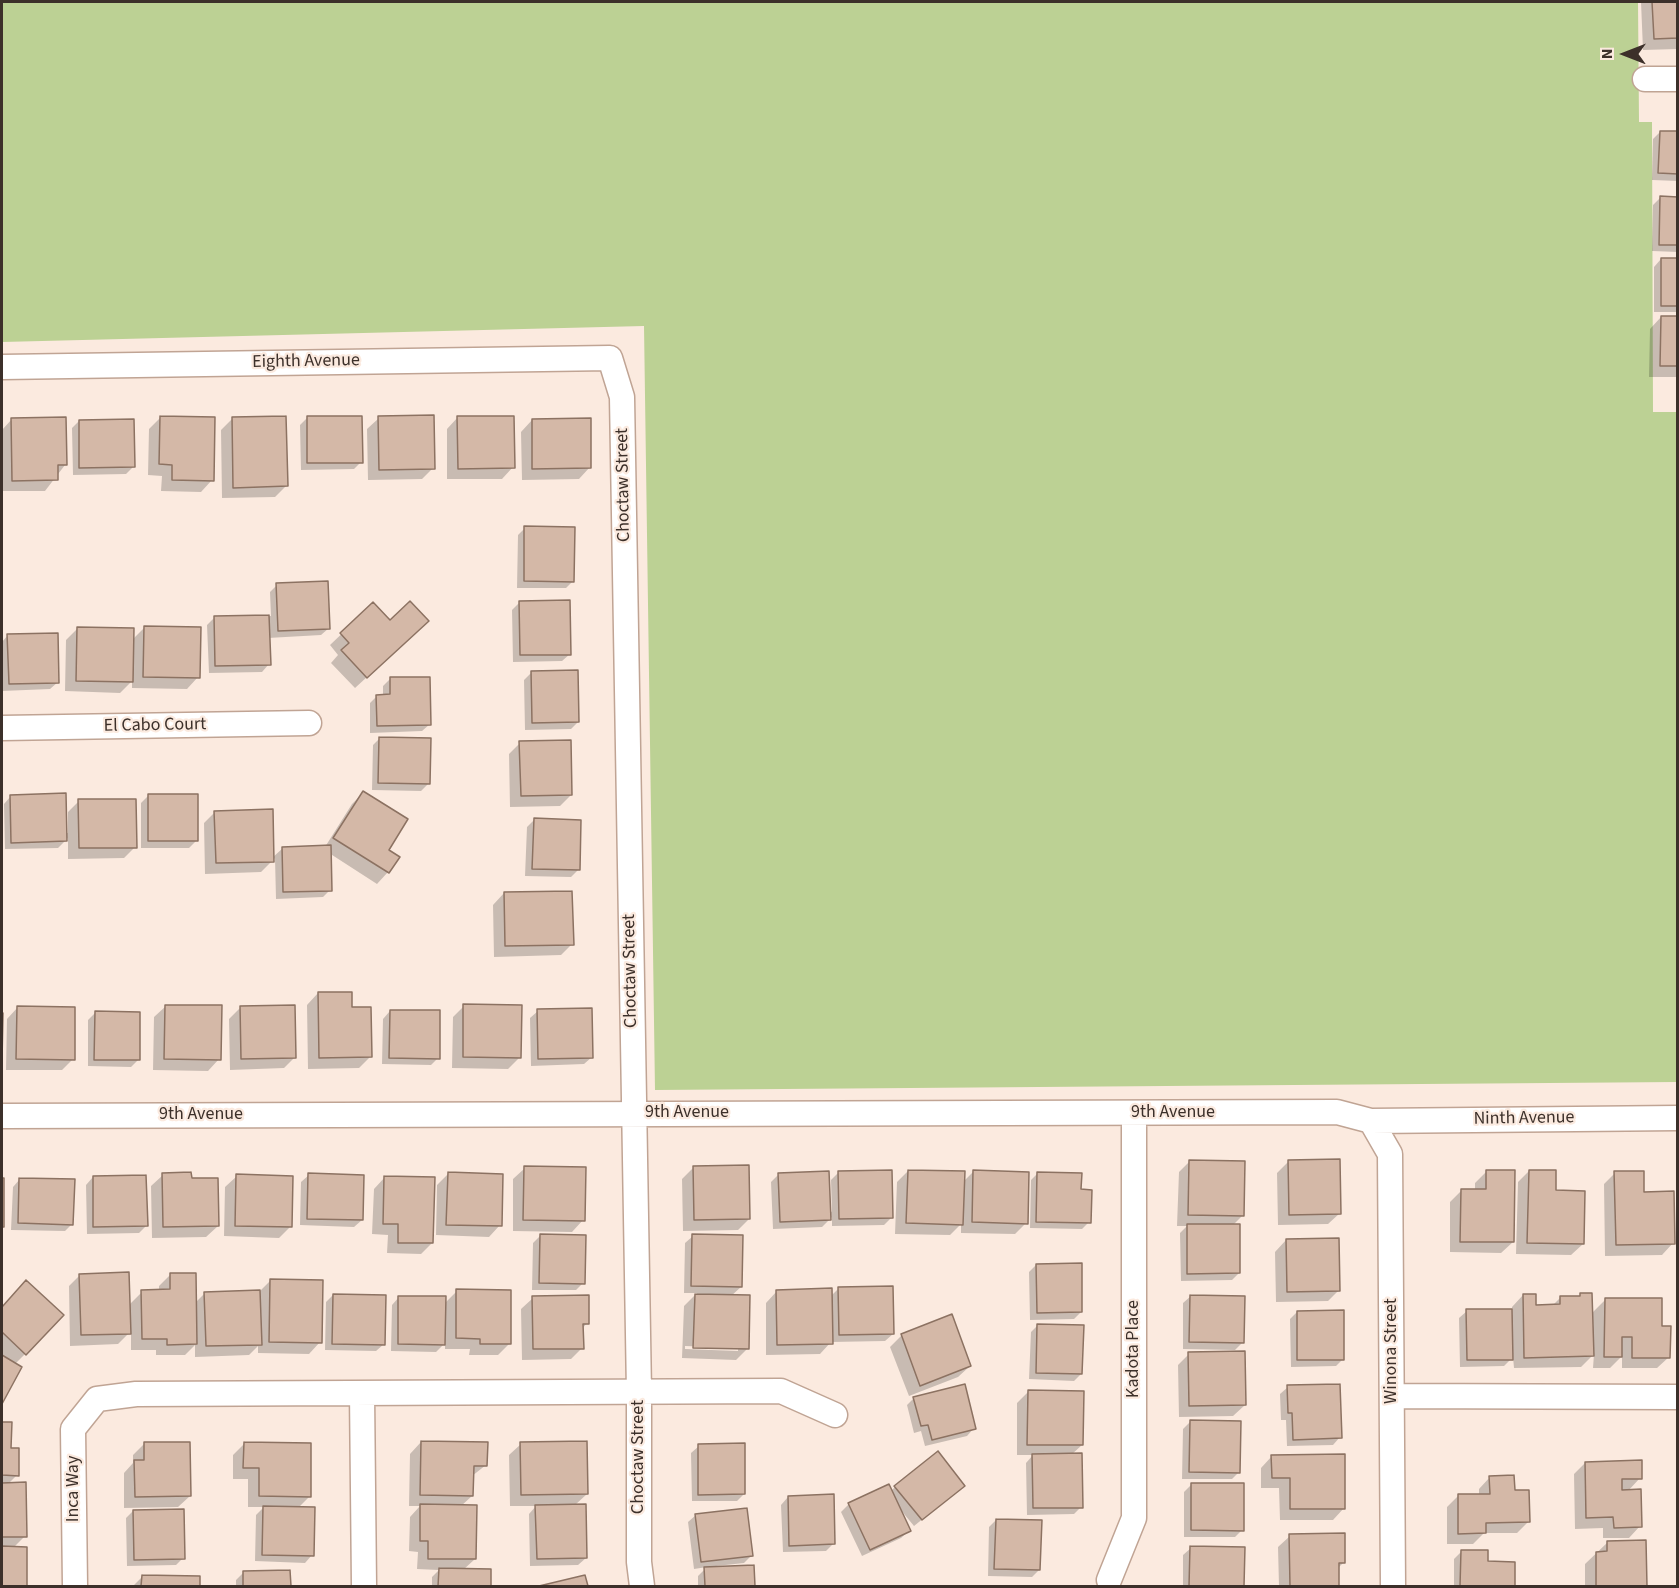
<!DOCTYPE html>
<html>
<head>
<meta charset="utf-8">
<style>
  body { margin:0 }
  #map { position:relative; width:1679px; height:1588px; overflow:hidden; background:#fbeadf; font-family:"Source Sans 3",sans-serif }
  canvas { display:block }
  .frame { position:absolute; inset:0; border:3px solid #3c302a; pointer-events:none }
  .north { position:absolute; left:1595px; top:24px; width:60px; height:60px; -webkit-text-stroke:4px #fbeadf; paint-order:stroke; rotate:270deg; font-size:16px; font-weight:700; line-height:24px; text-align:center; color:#3c302a }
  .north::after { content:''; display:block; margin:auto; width:21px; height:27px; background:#3c302a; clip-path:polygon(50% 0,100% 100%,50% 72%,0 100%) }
</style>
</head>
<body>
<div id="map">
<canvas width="1679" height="1588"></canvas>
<div class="frame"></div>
<div class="north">N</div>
</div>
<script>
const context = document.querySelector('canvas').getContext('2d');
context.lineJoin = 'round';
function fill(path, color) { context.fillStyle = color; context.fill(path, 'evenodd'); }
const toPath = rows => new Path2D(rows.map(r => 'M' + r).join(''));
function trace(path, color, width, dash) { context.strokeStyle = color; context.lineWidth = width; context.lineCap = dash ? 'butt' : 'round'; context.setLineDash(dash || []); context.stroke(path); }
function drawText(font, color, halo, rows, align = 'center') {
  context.font = font + ' "Source Sans 3",sans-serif'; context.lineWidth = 4.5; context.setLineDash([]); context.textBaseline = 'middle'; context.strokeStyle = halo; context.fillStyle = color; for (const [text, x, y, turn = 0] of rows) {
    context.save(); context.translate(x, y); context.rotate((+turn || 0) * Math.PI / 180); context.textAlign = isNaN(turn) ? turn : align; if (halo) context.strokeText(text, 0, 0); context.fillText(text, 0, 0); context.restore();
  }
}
const green = toPath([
  [2,2,1638,2,1639,122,1652,122,1653,412,1678,412,1677,1082,655,1090,644,326,2,342]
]);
const shadow = toPath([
  [1641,2,1678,2,1678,49,1643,50],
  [1660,132,1678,133,1678,181,1652,180,1653,139],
  [1660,198,1678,198,1678,252,1652,251,1653,205],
  [1661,259,1678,259,1678,312,1654,312,1654,267],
  [1661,317,1678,318,1678,377,1649,377,1650,329],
  [458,417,513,467,502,479,447,479,447,429],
  [160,418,212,480,201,492,161,491,162,476,148,475,149,429],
  [307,418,361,462,354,469,301,470,300,425],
  [379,418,433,468,422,479,368,480,367,429],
  [12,419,65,465,45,491,2,491,2,430],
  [232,419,286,486,275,497,222,498,221,430],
  [532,420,590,467,579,479,522,480,521,432],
  [79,421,133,467,126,474,73,475,72,428],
  [525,528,573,581,566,588,517,588,518,535],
  [277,585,329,628,321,635,268,638,269,664,262,672,209,673,207,625,214,618,271,616,270,592],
  [520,602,570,654,562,661,513,662,512,610],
  [373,604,390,623,416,632,355,688,331,663,338,655,330,645],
  [144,628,198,677,187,689,132,688,132,681,120,693,65,691,66,640,77,629,132,640],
  [8,635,58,682,50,689,2,691,2,642],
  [531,673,578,722,571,729,525,730,524,680],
  [390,679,430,724,422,731,370,733,370,703,377,696,383,696,383,686],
  [380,738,428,784,421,791,372,790,373,745],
  [520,743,571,795,560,806,510,807,509,754],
  [363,793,387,850,388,872,377,884,329,853,330,890,323,897,276,899,275,858,261,872,205,874,204,823,215,812,272,858,283,848,325,847,352,804],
  [149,795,196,841,189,848,141,848,141,803],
  [11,796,65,833,68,833,68,812,79,801,135,847,124,858,68,859,68,838,58,848,5,849,4,804],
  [534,820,578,870,571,877,525,876,527,827],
  [504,893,572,944,561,955,494,957,493,905],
  [318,993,350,1009,370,1057,359,1068,308,1069,307,1005],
  [166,1006,219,1059,208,1071,153,1070,154,1017],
  [464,1006,520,1057,508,1069,452,1068,453,1017],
  [18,1007,73,1059,62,1070,6,1070,7,1019],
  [240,1008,295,1057,284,1068,230,1070,229,1019],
  [390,1011,438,1058,431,1065,382,1064,383,1019],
  [538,1011,592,1057,584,1064,531,1066,530,1018],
  [95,1013,138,1060,131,1067,88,1066,88,1020],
  [1190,1161,1242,1216,1233,1225,1239,1273,1232,1280,1181,1281,1180,1233,1187,1226,1177,1226,1179,1172],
  [1289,1161,1340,1213,1328,1224,1278,1225,1277,1173],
  [694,1167,749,1219,738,1230,683,1231,682,1179],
  [525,1168,583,1220,572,1232,513,1231,513,1179],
  [908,1171,963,1182,973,1172,1026,1223,1015,1234,961,1233,961,1224,950,1235,895,1234,897,1182],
  [1487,1171,1513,1242,1501,1253,1450,1252,1450,1202,1462,1190,1475,1191,1475,1183],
  [1529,1171,1554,1192,1583,1244,1571,1255,1516,1254,1518,1182],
  [839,1172,891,1218,884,1225,832,1226,832,1217,822,1227,773,1229,771,1182,778,1175,832,1212,831,1180],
  [1038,1173,1080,1191,1089,1222,1082,1229,1030,1228,1031,1180],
  [1615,1173,1673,1243,1662,1255,1605,1256,1604,1184],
  [448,1174,500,1225,489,1237,436,1235,437,1185],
  [163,1175,218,1226,206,1237,152,1238,151,1186],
  [309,1175,362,1220,354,1227,300,1225,301,1182],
  [237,1176,290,1227,279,1238,224,1236,225,1187],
  [93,1177,146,1226,139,1233,87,1234,86,1185],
  [385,1177,432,1243,421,1254,387,1253,388,1235,372,1234,374,1189],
  [20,1179,72,1224,65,1231,11,1230,13,1187],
  [540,1236,583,1283,576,1290,532,1290,533,1243],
  [693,1236,741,1287,731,1296,747,1349,736,1360,682,1358,684,1306,697,1293,684,1293,685,1243],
  [685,1346,738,1348,738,1351,685,1349],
  [1286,1240,1339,1290,1328,1301,1276,1302,1275,1252],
  [1036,1265,1081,1312,1074,1319,1030,1320,1029,1272],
  [80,1275,129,1305,142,1292,159,1291,159,1286,170,1275,195,1303,205,1293,259,1292,270,1281,320,1342,309,1354,258,1353,258,1346,249,1355,195,1357,195,1345,185,1355,156,1355,156,1350,131,1350,131,1331,118,1344,70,1346,69,1286],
  [838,1289,893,1334,885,1341,831,1342,820,1354,766,1355,766,1303,777,1291,831,1296],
  [457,1291,509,1344,498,1355,469,1355,470,1349,445,1349,445,1343,436,1352,391,1351,392,1305,399,1297,444,1304],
  [15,1293,25,1354,15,1364,20,1367,2,1401,2,1357,6,1358,2,1354,2,1308],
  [333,1295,384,1344,376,1351,325,1350,326,1302],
  [1523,1295,1535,1307,1552,1306,1560,1298,1578,1298,1581,1295,1591,1314,1605,1300,1669,1357,1657,1368,1622,1368,1622,1356,1610,1368,1593,1368,1594,1354,1581,1367,1514,1368,1513,1357,1504,1366,1460,1367,1459,1318,1467,1311,1512,1310,1512,1307],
  [1191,1296,1243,1342,1235,1350,1183,1349,1183,1303],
  [533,1298,587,1323,582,1329,582,1348,571,1359,522,1360,521,1309],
  [1297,1312,1343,1359,1336,1366,1291,1367,1290,1319],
  [951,1316,970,1366,958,1377,909,1396,890,1347,901,1336],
  [1038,1325,1081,1374,1074,1381,1029,1379,1031,1332],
  [1189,1354,1245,1405,1233,1416,1179,1417,1178,1365],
  [1288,1387,1340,1437,1333,1445,1287,1446,1286,1420,1281,1420,1280,1394],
  [1028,1392,1082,1445,1071,1455,1081,1507,1074,1514,1027,1515,1026,1463,1033,1455,1017,1455,1017,1403],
  [914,1398,974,1428,967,1436,925,1446,921,1431,914,1433,907,1405],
  [1190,1422,1239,1472,1232,1479,1182,1479,1183,1429],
  [2,1423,10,1423,10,1449,17,1475,8,1484,25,1536,13,1548,26,1548,25,1586,2,1586],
  [421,1442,486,1465,472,1476,472,1496,461,1506,475,1559,463,1570,490,1570,489,1586,432,1586,432,1577,439,1570,417,1569,418,1552,409,1551,410,1517,420,1506,409,1506,410,1454],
  [144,1444,190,1496,178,1507,124,1508,124,1473,133,1463,133,1455],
  [244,1444,310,1496,298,1508,312,1555,305,1563,255,1561,256,1515,264,1507,248,1507,248,1479,233,1479,233,1455],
  [521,1444,587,1494,575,1505,586,1558,578,1565,530,1566,529,1514,536,1506,510,1506,509,1455],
  [699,1446,744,1494,737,1501,692,1501,691,1453],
  [1272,1456,1344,1508,1333,1520,1280,1520,1279,1488,1261,1488,1261,1468],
  [1585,1463,1640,1478,1628,1491,1640,1526,1629,1538,1603,1538,1603,1528,1575,1529,1574,1474],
  [1490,1477,1513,1491,1528,1522,1517,1533,1484,1533,1473,1544,1447,1544,1447,1507,1458,1496,1479,1496,1479,1489],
  [1192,1484,1242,1530,1235,1537,1184,1537,1184,1492],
  [888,1486,891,1491,895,1487,955,1493,914,1526,900,1509,909,1531,901,1538,862,1556,841,1512,849,1504],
  [788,1497,834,1543,826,1551,783,1552,781,1505],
  [133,1511,183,1558,176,1565,127,1566,126,1518],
  [696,1515,752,1555,744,1563,716,1566,716,1569,752,1567,753,1586,698,1586,698,1576,707,1567,694,1569,688,1522],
  [996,1520,1039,1570,1032,1577,988,1576,989,1527],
  [1290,1536,1344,1562,1338,1568,1338,1586,1279,1586,1278,1547],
  [1645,1541,1645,1586,1585,1586,1585,1564,1608,1542],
  [1191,1548,1243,1549,1242,1586,1183,1586,1183,1555],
  [1462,1551,1486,1563,1514,1563,1513,1586,1454,1586,1454,1559],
  [289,1571,289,1586,236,1586,236,1580,243,1573],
  [142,1577,198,1578,198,1586,133,1586],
  [584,1577,586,1586,545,1586]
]);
const building = toPath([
  [1652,2,1678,2,1678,38,1654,39,1652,2],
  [1660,131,1678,131,1678,174,1658,173,1660,131],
  [1660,196,1678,197,1678,245,1659,245,1660,196],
  [1661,258,1678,258,1678,306,1661,306,1661,258],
  [1661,316,1678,316,1678,366,1660,366,1661,316],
  [434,415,435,469,379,470,378,416,434,415],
  [160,416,215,417,214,481,172,480,172,465,159,464,160,416],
  [286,416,288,486,233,488,232,417,286,416],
  [307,416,362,416,363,463,307,463,307,416],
  [457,416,514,416,515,468,458,469,457,416],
  [66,417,67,465,58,465,58,480,12,481,11,418,66,417],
  [591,418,591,468,532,469,532,419,591,418],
  [134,419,135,467,79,468,79,420,134,419],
  [524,526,575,527,574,582,524,581,524,526],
  [328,581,330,629,278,631,276,583,328,581],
  [570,600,571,655,520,655,519,601,570,600],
  [410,601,429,621,367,678,341,650,349,643,340,633,373,602,390,620,410,601],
  [269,615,271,665,215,666,214,616,269,615],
  [144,626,201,627,200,678,143,677,144,626],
  [77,627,134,628,133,682,76,681,77,627],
  [58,633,59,683,9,684,7,634,58,633],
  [578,670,579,722,532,723,531,671,578,670],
  [390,677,430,677,431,725,377,726,376,695,390,694,390,677],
  [379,737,431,738,430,784,378,783,379,737],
  [571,740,572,795,521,796,519,741,571,740],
  [363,791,408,819,389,850,400,857,389,873,333,838,363,791],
  [66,793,67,841,11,843,10,795,66,793],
  [148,794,198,794,198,841,148,841,148,794],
  [78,799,136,799,137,848,79,848,78,799],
  [273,809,274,862,216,863,214,811,273,809],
  [534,818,581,820,580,870,532,869,534,818],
  [331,845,332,891,283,892,282,847,331,845],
  [572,891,574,945,505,946,504,892,572,891],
  [318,992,352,992,352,1007,371,1007,372,1057,319,1058,318,992],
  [463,1004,522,1005,521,1058,463,1057,463,1004],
  [165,1005,222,1005,221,1060,164,1059,165,1005],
  [295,1005,296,1058,241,1059,240,1006,295,1005],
  [17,1006,75,1007,75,1060,16,1059,17,1006],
  [592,1008,593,1058,538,1059,537,1009,592,1008],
  [390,1010,440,1010,440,1059,389,1058,390,1010],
  [95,1011,140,1012,140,1060,94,1060,95,1011],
  [2,1013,3,1013,2,1061,2,1013],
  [1340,1159,1341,1214,1289,1215,1288,1160,1340,1159],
  [1189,1160,1245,1161,1244,1216,1188,1215,1189,1160],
  [749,1165,750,1219,694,1220,693,1166,749,1165],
  [524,1166,586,1167,585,1221,523,1220,524,1166],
  [892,1170,893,1218,839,1219,838,1171,892,1170],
  [908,1170,965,1171,963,1225,906,1223,908,1170],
  [973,1170,1029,1172,1028,1224,972,1222,973,1170],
  [1486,1170,1515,1170,1514,1242,1460,1242,1461,1189,1486,1189,1486,1170],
  [1529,1170,1556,1170,1556,1190,1585,1191,1584,1244,1527,1243,1529,1170],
  [829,1171,831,1220,780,1222,778,1173,829,1171],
  [1614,1171,1644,1171,1644,1192,1674,1191,1675,1244,1616,1245,1614,1171],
  [191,1172,192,1178,218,1178,219,1226,163,1227,162,1173,191,1172],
  [448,1172,503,1174,502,1226,446,1225,448,1172],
  [1037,1172,1082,1173,1081,1189,1092,1190,1091,1223,1036,1222,1037,1172],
  [308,1173,364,1175,363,1220,307,1219,308,1173],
  [236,1174,293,1176,292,1227,235,1226,236,1174],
  [146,1175,148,1226,93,1227,93,1176,146,1175],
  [384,1176,435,1177,433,1243,398,1243,398,1224,383,1224,384,1176],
  [2,1178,4,1178,4,1227,2,1227,2,1178],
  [19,1178,75,1179,73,1225,18,1223,19,1178],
  [1187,1224,1240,1224,1240,1273,1187,1274,1187,1224],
  [540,1234,586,1235,585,1284,539,1283,540,1234],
  [692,1234,743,1235,742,1287,691,1286,692,1234],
  [1339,1238,1340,1291,1287,1292,1286,1239,1339,1238],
  [1082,1263,1082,1312,1037,1313,1036,1264,1082,1263],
  [129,1272,131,1334,81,1335,79,1274,129,1272],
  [170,1273,196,1273,197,1344,167,1345,167,1339,142,1339,141,1290,170,1289,170,1273],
  [270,1279,323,1280,322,1343,269,1342,270,1279],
  [26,1280,64,1315,26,1355,2,1332,2,1307,26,1280],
  [893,1286,894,1334,839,1335,838,1287,893,1286],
  [832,1288,833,1344,777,1345,776,1290,832,1288],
  [456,1289,511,1290,511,1344,480,1344,480,1339,456,1338,456,1289],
  [260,1290,262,1345,206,1346,204,1292,260,1290],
  [1580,1293,1592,1293,1594,1356,1524,1358,1523,1294,1536,1294,1536,1305,1560,1304,1560,1296,1580,1296,1580,1293],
  [333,1294,386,1295,385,1345,332,1344,333,1294],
  [695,1294,750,1295,749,1349,693,1348,695,1294],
  [589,1295,589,1324,583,1324,584,1349,533,1349,532,1296,589,1295],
  [1190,1295,1245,1296,1244,1343,1189,1342,1190,1295],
  [398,1296,446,1296,445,1345,398,1344,398,1296],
  [1605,1298,1662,1298,1662,1326,1671,1326,1670,1358,1632,1358,1632,1337,1622,1337,1622,1357,1604,1357,1605,1298],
  [1466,1309,1512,1309,1513,1360,1467,1360,1466,1309],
  [1344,1310,1344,1360,1297,1360,1297,1311,1344,1310],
  [952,1314,971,1366,920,1386,901,1334,952,1314],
  [1037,1324,1084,1325,1082,1374,1036,1373,1037,1324],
  [1245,1351,1246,1405,1189,1406,1188,1352,1245,1351],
  [2,1355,22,1367,2,1404,2,1355],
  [965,1384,976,1429,932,1440,928,1425,921,1426,913,1397,965,1384],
  [1340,1384,1342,1438,1293,1440,1292,1413,1288,1413,1287,1385,1340,1384],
  [1028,1390,1084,1391,1083,1445,1027,1445,1028,1390],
  [1190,1420,1241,1421,1240,1473,1189,1472,1190,1420],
  [2,1422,12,1422,11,1448,19,1448,19,1476,2,1475,2,1422],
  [421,1441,488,1442,487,1466,474,1466,473,1496,420,1495,421,1441],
  [587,1441,588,1494,521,1495,520,1442,587,1441],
  [144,1442,190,1442,191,1496,135,1497,134,1460,144,1460,144,1442],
  [244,1442,311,1443,311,1497,259,1496,259,1468,243,1468,244,1442],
  [745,1443,745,1494,698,1495,698,1444,745,1443],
  [938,1451,965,1486,922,1520,894,1486,938,1451],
  [1082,1453,1083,1508,1033,1508,1032,1454,1082,1453],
  [1345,1454,1345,1509,1290,1509,1290,1478,1272,1478,1271,1455,1345,1454],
  [1642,1460,1642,1479,1622,1479,1622,1490,1641,1489,1642,1527,1614,1528,1613,1517,1586,1518,1585,1462,1642,1460],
  [1514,1475,1515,1490,1529,1490,1530,1522,1486,1523,1486,1533,1458,1534,1458,1494,1490,1494,1489,1476,1514,1475],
  [26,1482,27,1537,2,1537,2,1483,26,1482],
  [1191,1483,1244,1483,1244,1531,1191,1530,1191,1483],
  [889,1484,911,1531,870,1550,848,1503,889,1484],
  [834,1494,835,1544,789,1546,788,1496,834,1494],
  [420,1504,477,1505,476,1559,428,1559,428,1541,420,1541,420,1504],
  [586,1504,587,1558,537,1559,535,1505,586,1504],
  [263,1506,315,1507,314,1556,262,1555,263,1506],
  [747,1508,753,1556,701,1562,695,1514,747,1508],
  [184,1509,185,1559,134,1560,133,1510,184,1509],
  [996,1519,1042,1520,1040,1570,994,1569,996,1519],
  [1345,1533,1345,1563,1339,1563,1339,1586,1290,1586,1289,1534,1345,1533],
  [1646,1540,1647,1586,1596,1586,1596,1552,1607,1551,1607,1541,1646,1540],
  [2,1546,27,1547,27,1586,2,1586,2,1546],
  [1190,1546,1245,1547,1244,1586,1189,1586,1190,1546],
  [1461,1550,1488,1550,1488,1561,1515,1562,1515,1586,1460,1586,1461,1550],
  [754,1565,755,1586,705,1586,704,1567,754,1565],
  [439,1568,491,1569,491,1586,438,1586,439,1568],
  [290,1570,291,1586,243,1586,243,1571,290,1570],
  [142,1575,200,1576,200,1586,141,1586,142,1575],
  [585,1575,588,1586,539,1586,585,1575]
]);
const minor = toPath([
  [1645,79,1678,79],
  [2,367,610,358,622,397,639,1392,639,1562,642,1586],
  [2,728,309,723],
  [2,1116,1337,1112,1371,1121,1678,1118],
  [1371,1121,1390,1154,1393,1586],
  [362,1393,364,1586],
  [1392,1396,1678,1397],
  [1109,1580,1134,1518,1134,1113],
  [75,1586,73,1429,97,1399,136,1394,781,1391,835,1415]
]);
const streetNames = [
  ["Eighth Avenue",306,362,-1],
  ["Choctaw Street",624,485,-91],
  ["El Cabo Court",155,726,-1],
  ["Choctaw Street",631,971,-91],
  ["9th Avenue",687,1113],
  ["9th Avenue",1173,1113],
  ["9th Avenue",201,1115],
  ["Ninth Avenue",1524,1119,-1],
  ["Kadota Place",1134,1349,-90],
  ["Winona Street",1392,1351,-90],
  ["Choctaw Street",639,1457,-90],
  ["Inca Way",74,1489,-90]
];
fill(green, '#bcd194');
fill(shadow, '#0003');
fill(building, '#d4b8a7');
trace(building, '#8c7262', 1.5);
trace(minor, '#c0a494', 27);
trace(minor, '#fff', 24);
drawText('18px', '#3c302a', '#fbeadf', streetNames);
</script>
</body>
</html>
